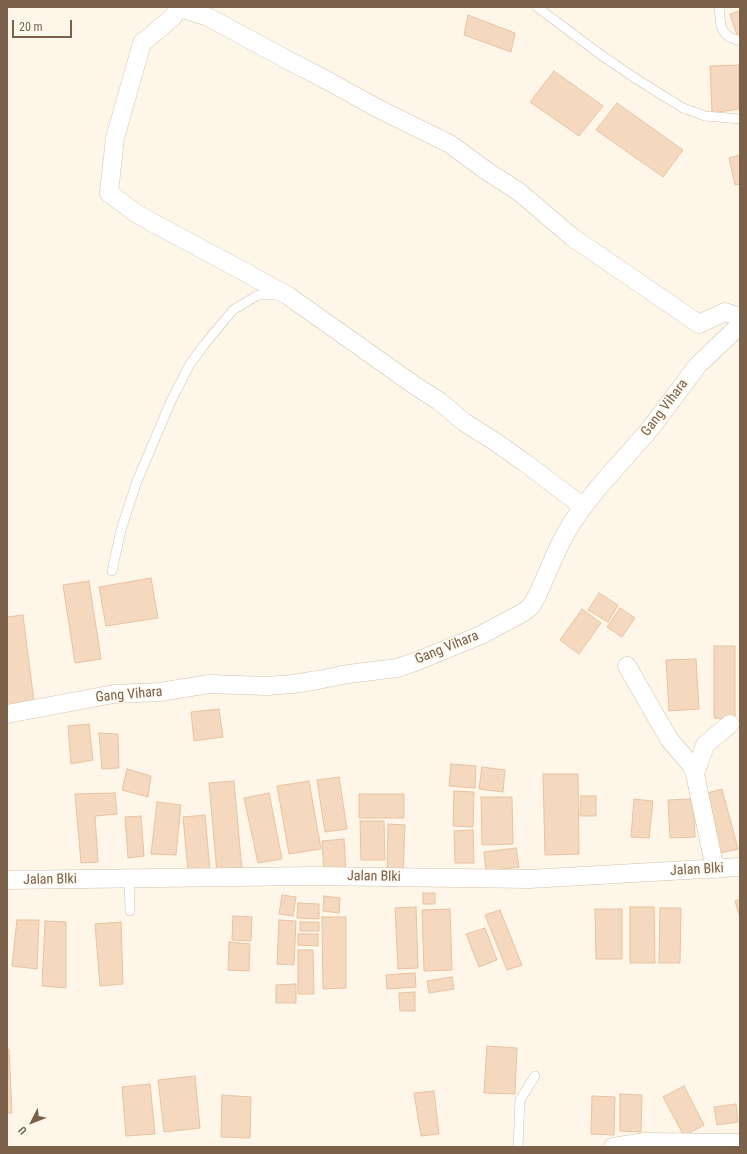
<!DOCTYPE html>
<html>
<head>
<meta charset="utf-8">
<style>
  body { margin:0 }
  #map { position:relative; width:747px; height:1154px; overflow:hidden; background:#fef7e9; font-family:"Roboto Condensed",sans-serif }
  canvas { display:block }
  .frame { position:absolute; inset:0; border:8px solid #7b604a; pointer-events:none }
  .north { position:absolute; left:12px; top:1102px; width:40px; height:40px; -webkit-text-stroke:3px #fffbf1; paint-order:stroke; rotate:228deg; font-size:11px; font-weight:700; line-height:16px; text-align:center; color:#7b604a }
  .north::after { content:''; display:block; margin:auto; width:14px; height:18px; background:#7b604a; clip-path:polygon(50% 0,100% 100%,50% 72%,0 100%) }
  .scale { position:absolute; left:12px; top:20px; width:60px; height:18px; box-sizing:border-box; border:2px solid #7b604a; border-top:0; padding-left:5px; font-size:12px; line-height:14px; white-space:nowrap; color:#7b604a; -webkit-text-stroke:3px #fffbf1; paint-order:stroke }
</style>
</head>
<body>
<div id="map">
<canvas width="747" height="1154"></canvas>
<div class="frame"></div>
<div class="north">U</div>
<div class="scale">20 m</div>
</div>
<script>
const context = document.querySelector('canvas').getContext('2d');
context.lineJoin = 'round';
function fill(path, color) { context.fillStyle = color; context.fill(path, 'evenodd'); }
const toPath = rows => new Path2D(rows.map(r => 'M' + r).join(''));
function trace(path, color, width, dash) { context.strokeStyle = color; context.lineWidth = width; context.lineCap = dash ? 'butt' : 'round'; context.setLineDash(dash || []); context.stroke(path); }
function drawText(font, color, halo, rows, align = 'center') {
  context.font = font + ' "Roboto Condensed",sans-serif'; context.lineWidth = 3; context.setLineDash([]); context.textBaseline = 'middle'; context.strokeStyle = halo; context.fillStyle = color; for (const [text, x, y, turn = 0] of rows) {
    context.save(); context.translate(x, y); context.rotate((+turn || 0) * Math.PI / 180); context.textAlign = isNaN(turn) ? turn : align; if (halo) context.strokeText(text, 0, 0); context.fillText(text, 0, 0); context.restore();
  }
}
const building = toPath([
  [740,11,740,37,738,38,730,14,740,11],
  [468,15,515,33,511,52,464,35,468,15],
  [739,65,739,109,712,113,710,66,739,65],
  [554,71,603,106,579,136,530,102,554,71],
  [617,103,683,150,663,177,596,130,617,103],
  [740,155,740,184,735,185,729,158,740,155],
  [151,578,158,618,106,626,99,587,151,578],
  [89,581,101,659,75,663,63,585,89,581],
  [599,593,618,605,608,622,588,610,599,593],
  [620,608,635,618,622,637,607,627,620,608],
  [582,609,601,623,579,654,560,640,582,609],
  [23,615,34,702,7,705,7,617,23,615],
  [714,646,735,646,735,719,714,718,714,646],
  [696,659,699,709,669,711,666,660,696,659],
  [219,709,223,737,194,741,191,712,219,709],
  [89,724,93,760,71,764,68,726,89,724],
  [99,733,118,734,119,768,102,769,99,733],
  [451,764,476,766,475,788,449,786,451,764],
  [482,767,505,770,503,792,479,789,482,767],
  [127,769,151,776,148,797,122,790,127,769],
  [543,774,578,774,579,854,545,855,543,774],
  [339,777,347,829,325,832,317,780,339,777],
  [234,781,242,870,217,873,209,783,234,781],
  [309,781,321,849,289,854,277,786,309,781],
  [722,789,738,849,715,854,700,795,722,789],
  [454,791,474,792,473,827,453,826,454,791],
  [115,793,117,814,95,816,98,862,81,863,75,794,115,793],
  [269,793,282,859,258,863,244,798,269,793],
  [359,794,404,794,404,818,359,818,359,794],
  [581,796,596,796,596,816,580,816,581,796],
  [481,797,512,797,513,844,482,845,481,797],
  [634,799,653,801,649,838,631,837,634,799],
  [693,799,695,837,670,838,668,800,693,799],
  [157,802,181,805,176,855,151,854,157,802],
  [205,815,210,870,188,872,183,817,205,815],
  [141,816,144,856,128,858,125,817,141,816],
  [360,821,384,821,385,860,361,860,360,821],
  [388,824,405,825,403,874,387,873,388,824],
  [473,830,474,863,455,863,454,831,473,830],
  [344,839,346,872,324,873,322,841,344,839],
  [516,848,519,867,486,871,484,852,516,848],
  [423,893,435,893,435,904,423,904,423,893],
  [282,895,296,897,293,916,279,914,282,895],
  [324,896,340,898,339,913,323,911,324,896],
  [740,899,740,918,735,901,740,899],
  [298,903,319,904,319,919,297,918,298,903],
  [416,907,418,968,398,969,395,908,416,907],
  [630,907,654,907,655,963,630,963,630,907],
  [660,908,681,908,680,963,659,963,660,908],
  [450,909,452,970,424,971,422,910,450,909],
  [595,909,622,909,622,959,596,959,595,909],
  [500,910,522,965,507,970,485,915,500,910],
  [233,916,252,917,251,941,232,940,233,916],
  [322,917,346,917,346,988,323,989,322,917],
  [17,920,39,920,37,969,12,966,17,920],
  [279,920,296,921,294,965,277,964,279,920],
  [45,921,66,922,66,988,42,986,45,921],
  [121,922,123,984,100,986,95,924,121,922],
  [300,922,319,922,319,931,300,931,300,922],
  [485,928,497,960,479,967,466,934,485,928],
  [298,934,318,934,318,946,298,945,298,934],
  [229,942,250,944,249,971,228,970,229,942],
  [298,950,313,950,314,994,298,994,298,950],
  [415,973,416,987,387,989,386,975,415,973],
  [452,977,454,989,429,993,427,981,452,977],
  [296,984,296,1003,276,1003,276,985,296,984],
  [415,992,415,1011,400,1011,399,993,415,992],
  [487,1046,517,1048,515,1094,484,1093,487,1046],
  [7,1049,9,1049,12,1113,7,1113,7,1049],
  [195,1076,200,1128,164,1132,158,1080,195,1076],
  [150,1084,155,1134,126,1136,122,1087,150,1084],
  [684,1086,704,1125,684,1136,663,1097,684,1086],
  [434,1091,439,1134,421,1136,414,1093,434,1091],
  [620,1094,642,1095,641,1132,620,1131,620,1094],
  [222,1095,251,1097,250,1138,221,1137,222,1095],
  [592,1096,615,1097,614,1135,591,1134,592,1096],
  [736,1104,738,1122,717,1125,714,1107,736,1104]
]);
const service = toPath([
  [537,7,601,55,638,80,683,108,705,116,740,119],
  [719,7,721,26,724,32,729,37,740,41],
  [112,571,121,530,137,481,171,401,190,364,204,345,233,310,258,295,280,295],
  [129,879,130,911],
  [518,1147,520,1100,535,1076]
]);
const minor = toPath([
  [581,510,577,502,524,462,494,441,464,422,439,401,414,385,287,295,137,214,109,193,115,138,142,43,172,18,179,8,208,17,284,58,330,82,375,107,450,144,488,172,518,191,572,237,699,324,725,312,740,317],
  [627,666,669,739,691,765,695,774,715,869],
  [7,714,114,694,160,692,209,684,267,686,293,684,318,680,348,674,397,668,415,662,481,635,524,612,531,606,537,596,559,546,571,524,581,510,598,488,650,429,698,365,740,325],
  [695,774,705,745,730,724],
  [7,880,312,876,529,879,740,867],
  [613,1147,645,1142,740,1143]
]);
const streetNames = [
  ["Gang Vihara",665,408,-53],
  ["Gang Vihara",447,648,-22],
  ["Gang Vihara",129,695,-5],
  ["Jalan Blki",697,870,-3],
  ["Jalan Blki",374,877,1],
  ["Jalan Blki",50,880,-1]
];
fill(building, '#f5d9bf');
trace(building, '#e8c19f', 1);
trace(service, '#d2c0ad', 10);
trace(minor, '#d2c0ad', 19);
trace(service, '#fff', 9);
trace(minor, '#fff', 18);
drawText('14px', '#7b604a', '#fffbf1', streetNames);
</script>
</body>
</html>
